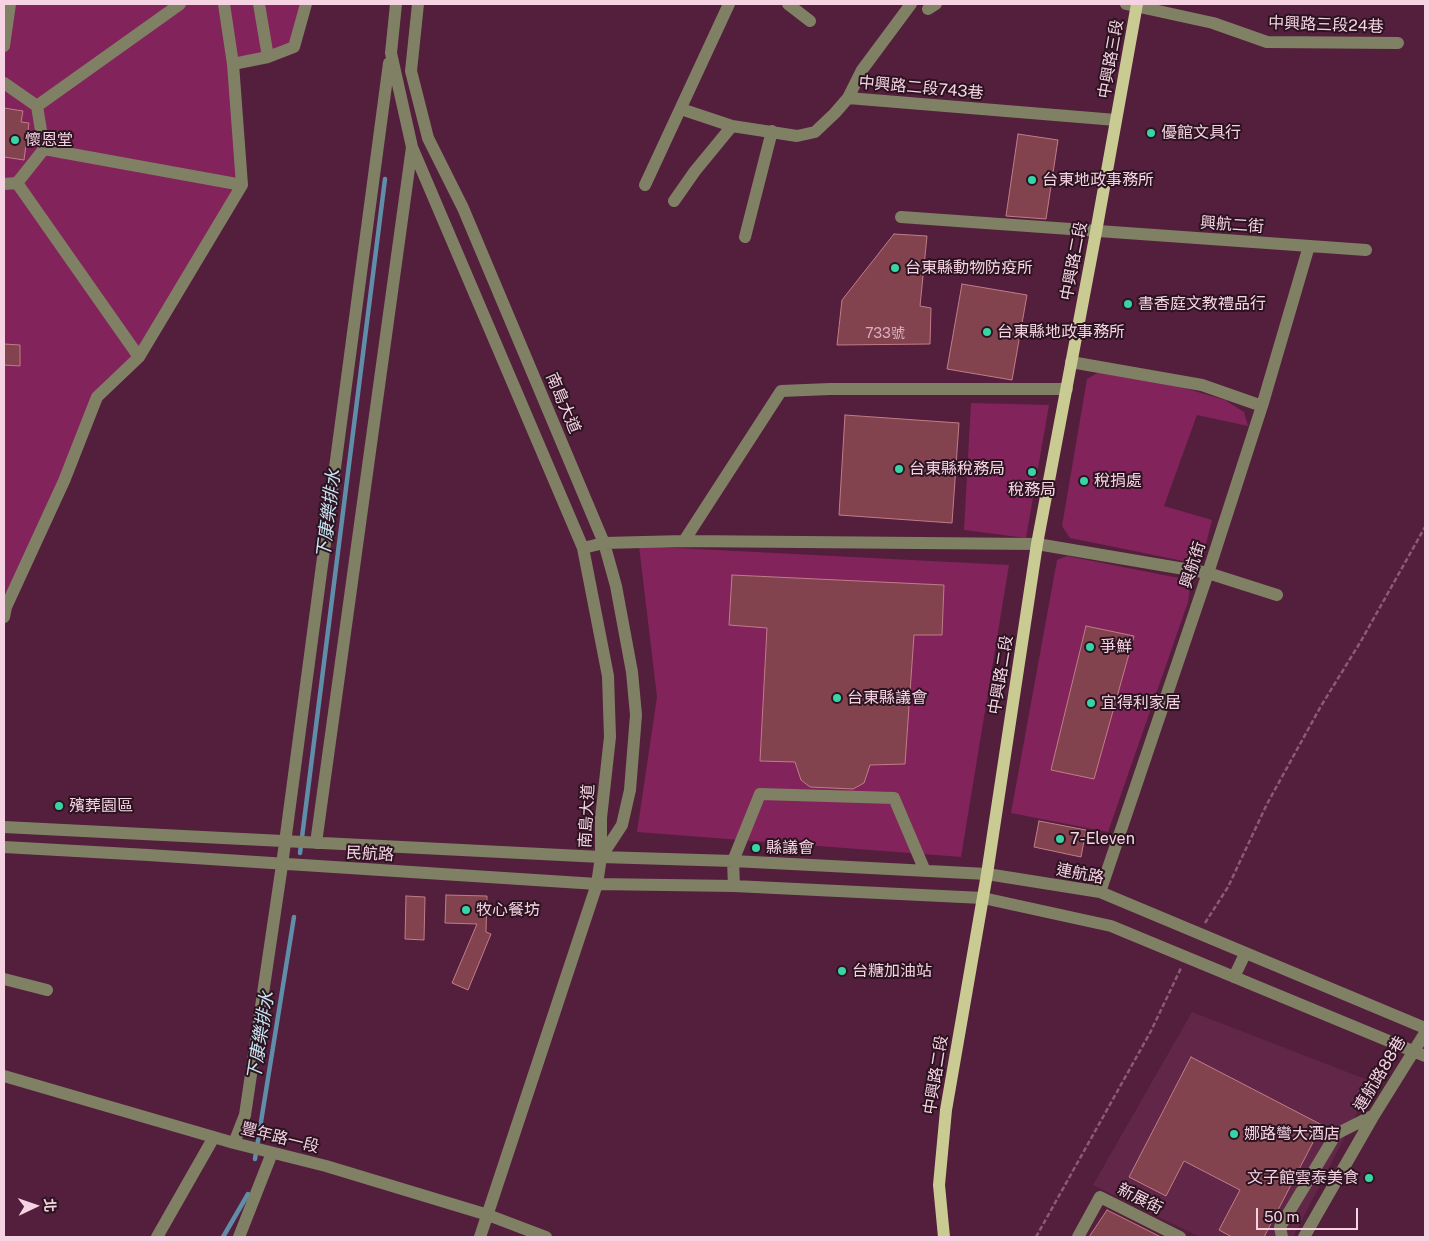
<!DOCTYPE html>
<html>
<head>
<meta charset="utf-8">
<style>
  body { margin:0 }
  #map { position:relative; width:1429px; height:1241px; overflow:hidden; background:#531f3c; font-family:"Public Sans","Noto Sans TC",sans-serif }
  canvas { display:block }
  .frame { position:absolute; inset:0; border:5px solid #f5d3e3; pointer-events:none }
  .north { position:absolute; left:10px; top:1181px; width:50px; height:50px; -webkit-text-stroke:4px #2b1320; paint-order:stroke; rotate:87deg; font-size:14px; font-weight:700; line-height:20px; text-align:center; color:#f5d3e3 }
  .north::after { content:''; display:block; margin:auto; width:18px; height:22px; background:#f5d3e3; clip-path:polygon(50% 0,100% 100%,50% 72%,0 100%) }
  .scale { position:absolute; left:1256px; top:1208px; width:102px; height:22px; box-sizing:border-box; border:2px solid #f5d3e3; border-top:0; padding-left:6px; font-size:15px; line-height:18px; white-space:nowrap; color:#f5d3e3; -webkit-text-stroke:4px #2b1320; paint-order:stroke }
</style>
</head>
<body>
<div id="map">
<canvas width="1429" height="1241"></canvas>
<div class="frame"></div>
<div class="north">北</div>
<div class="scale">50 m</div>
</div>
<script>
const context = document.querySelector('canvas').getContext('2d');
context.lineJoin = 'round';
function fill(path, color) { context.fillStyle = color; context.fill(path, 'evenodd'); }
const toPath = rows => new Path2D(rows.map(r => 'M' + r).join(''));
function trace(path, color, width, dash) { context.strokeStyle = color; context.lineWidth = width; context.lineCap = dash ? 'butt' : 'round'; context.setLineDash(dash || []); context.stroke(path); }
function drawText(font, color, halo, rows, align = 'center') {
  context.font = font + ' "Public Sans","Noto Sans TC",sans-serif'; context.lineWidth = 4; context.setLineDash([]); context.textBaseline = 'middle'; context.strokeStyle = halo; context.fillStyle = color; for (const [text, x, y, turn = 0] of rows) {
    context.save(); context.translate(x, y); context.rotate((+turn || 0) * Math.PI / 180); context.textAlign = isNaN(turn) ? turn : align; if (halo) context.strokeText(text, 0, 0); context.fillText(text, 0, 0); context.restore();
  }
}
const built = toPath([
  [1192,1012,1373,1082,1293,1237,1200,1237,1093,1185]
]);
const green = toPath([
  [4,4,310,4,294,47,234,64,242,185,139,357,97,397,4,606],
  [1099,372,1174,385,1225,400,1244,412,1248,426,1197,415,1164,506,1212,520,1202,559,1193,563,1070,538,1062,526,1087,379],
  [971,403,1049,405,1026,538,964,530],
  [639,546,1009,565,961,857,637,832,657,697],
  [1067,556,1184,579,1190,587,1188,602,1108,832,1011,813,1057,560]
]);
const stream = toPath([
  [300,853,385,179],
  [255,1159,294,917],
  [223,1237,248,1194]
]);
const building = toPath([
  [4,108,23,111,21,122,29,123,24,160,4,157,4,108],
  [1018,134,1058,140,1046,219,1006,216,1018,134],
  [894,234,927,236,920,306,931,308,930,344,837,345,842,300,894,234],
  [962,284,1027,295,1012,380,947,369,962,284],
  [4,344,20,345,20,366,4,365,4,344],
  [845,415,959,423,952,523,839,515,845,415],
  [732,575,944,585,942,635,914,635,905,764,870,765,864,783,853,789,810,787,801,780,795,762,760,761,767,628,729,625,732,575],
  [1086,626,1134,636,1094,779,1051,770,1086,626],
  [1039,821,1086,830,1081,857,1034,847,1039,821],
  [446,895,487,896,486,932,491,934,468,990,452,983,477,924,445,923,446,895],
  [406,896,425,897,424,940,405,939,406,896],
  [1191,1057,1322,1125,1264,1237,1232,1237,1219,1230,1240,1190,1184,1161,1166,1196,1129,1177,1191,1057],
  [1107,1210,1161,1237,1089,1237,1107,1210]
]);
const path = toPath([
  [1205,923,1228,887,1267,804,1321,706,1361,641,1425,527],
  [1036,1237,1151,1031,1181,968]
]);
const minor = toPath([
  [180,4,37,106,44,149,242,185],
  [259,4,268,57],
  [396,4,391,53,412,147,583,548,608,676,610,737,601,818,601,857,597,884,480,1237],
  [418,4,411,71,428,138,463,208,604,543,616,586,632,672,636,715,630,790,622,825,601,857],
  [788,4,810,21],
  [1126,4,1213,23,1267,42,1398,43],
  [928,9,936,4],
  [4,46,10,4],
  [233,64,268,57,294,47,306,4],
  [4,83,37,106],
  [848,98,862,70,911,4],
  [681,109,732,126,797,136,815,132,835,113,848,98,1116,120],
  [17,183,44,149],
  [4,184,17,183,139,357],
  [645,185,729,4],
  [674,201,695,171,732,126],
  [901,217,1366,250],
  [745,237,772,131],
  [1071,362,1202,385,1262,406],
  [684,541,781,391,830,389,1067,389],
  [583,548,604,543,684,541,1037,544,1208,573,1277,595],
  [4,617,6,607,64,481,97,397,139,357,242,185,233,64,224,4],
  [4,827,601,857,733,861,987,874,1100,892,1425,1028],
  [316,843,412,147],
  [4,847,148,855,597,884,734,886,983,898,1111,926,1425,1056],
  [734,886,733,861,760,794,894,798,925,871],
  [1100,892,1208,573,1262,406,1309,246],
  [1234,977,1245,954],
  [4,979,47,990],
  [4,1076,234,1143,326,1166,488,1215,546,1237],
  [234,1143,245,1115,282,865,389,63],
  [157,1237,214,1137],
  [239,1237,272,1153],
  [1078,1237,1100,1197,1180,1237],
  [1282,1237,1280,1227,1336,1134,1374,1115],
  [1304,1237,1374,1115,1425,1033]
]);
const major = toPath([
  [944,1237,939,1185,946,1110,987,874,1037,544,1096,232,1137,4]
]);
const markers = [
  [1151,133,5,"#37d4a6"],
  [15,140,5,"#37d4a6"],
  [1032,180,5,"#37d4a6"],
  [895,268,5,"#37d4a6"],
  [1128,304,5,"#37d4a6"],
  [987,332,5,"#37d4a6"],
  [899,469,5,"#37d4a6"],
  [1032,472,5,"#37d4a6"],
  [1084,481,5,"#37d4a6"],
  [1090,647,5,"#37d4a6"],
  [837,698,5,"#37d4a6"],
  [1091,703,5,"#37d4a6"],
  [59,806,5,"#37d4a6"],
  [1060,839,5,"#37d4a6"],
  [756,848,5,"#37d4a6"],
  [466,910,5,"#37d4a6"],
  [842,971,5,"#37d4a6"],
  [1234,1134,5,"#37d4a6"],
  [1369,1178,5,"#37d4a6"]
];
const numberNames = [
  ["733號",885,334]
];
const streetNames = [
  ["中興路三段24巷",1326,25,2],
  ["中興路三段",1111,59,-80],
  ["中興路二段743巷",921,88,5],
  ["興航二街",1232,225,4],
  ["中興路二段",1074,261,-79],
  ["南島大道",563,403,67],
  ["興航街",1193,565,-72],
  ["中興路二段",1001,675,-81],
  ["南島大道",587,816,-87],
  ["民航路",370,854,3],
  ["連航路",1080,874,11],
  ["連航路88巷",1380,1074,-59],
  ["中興路二段",936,1075,-81],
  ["豐年路一段",280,1138,14],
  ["新展街",1140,1199,27]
];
const poiNames = [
  ["優館文具行",1161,133],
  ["懷恩堂",25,140],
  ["台東地政事務所",1042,180],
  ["台東縣動物防疫所",905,268],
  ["書香庭文教禮品行",1138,304],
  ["台東縣地政事務所",997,332],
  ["台東縣稅務局",909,469],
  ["稅捐處",1094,481],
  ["稅務局",1032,490,"center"],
  ["爭鮮",1100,647],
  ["台東縣議會",847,698],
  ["宜得利家居",1101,703],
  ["殯葬園區",69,806],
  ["7-Eleven",1070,839],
  ["縣議會",766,848],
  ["牧心餐坊",476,910],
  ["台糖加油站",852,971],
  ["娜路彎大酒店",1244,1134],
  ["文子館雲泰美食",1359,1178,"right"]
];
const waterNames = [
  ["下康樂排水",329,514,-83],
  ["下康樂排水",261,1036,-81]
];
fill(built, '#622748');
fill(green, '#82235b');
trace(stream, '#608da8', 4.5);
fill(building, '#82434f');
trace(building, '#c17c88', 1);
trace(path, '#895b74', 2.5, [5, 2.5]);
trace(minor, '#808065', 12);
trace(major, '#cacb93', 12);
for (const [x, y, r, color] of markers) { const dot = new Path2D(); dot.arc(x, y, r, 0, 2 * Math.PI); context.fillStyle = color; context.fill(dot); trace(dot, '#2b1320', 2); }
drawText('14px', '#d8afbe', null, numberNames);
drawText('16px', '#f5d3e3', '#2b1320', streetNames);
drawText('16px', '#f5d3e3', '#2b1320', poiNames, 'left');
drawText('italic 18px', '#c9e5f3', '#2b1320', waterNames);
</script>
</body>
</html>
